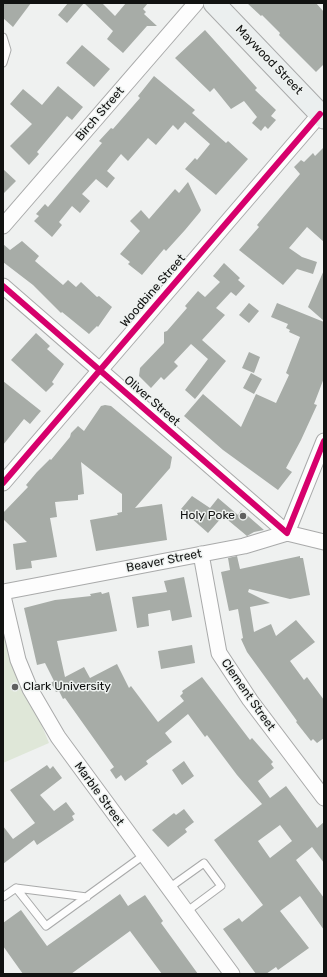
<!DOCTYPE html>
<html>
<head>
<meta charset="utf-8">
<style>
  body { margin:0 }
  #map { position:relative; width:327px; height:977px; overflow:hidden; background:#eff1f0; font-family:Rubik,sans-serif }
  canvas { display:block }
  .frame { position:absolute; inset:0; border:4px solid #111211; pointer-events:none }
</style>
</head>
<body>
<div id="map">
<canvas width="327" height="977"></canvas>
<div class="frame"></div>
</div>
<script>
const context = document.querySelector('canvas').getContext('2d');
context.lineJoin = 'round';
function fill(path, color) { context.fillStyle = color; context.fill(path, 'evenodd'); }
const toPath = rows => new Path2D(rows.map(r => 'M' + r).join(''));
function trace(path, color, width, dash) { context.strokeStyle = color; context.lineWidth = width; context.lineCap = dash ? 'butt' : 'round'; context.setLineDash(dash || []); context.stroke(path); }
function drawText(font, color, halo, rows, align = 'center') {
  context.font = font + ' Rubik,sans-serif'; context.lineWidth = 3; context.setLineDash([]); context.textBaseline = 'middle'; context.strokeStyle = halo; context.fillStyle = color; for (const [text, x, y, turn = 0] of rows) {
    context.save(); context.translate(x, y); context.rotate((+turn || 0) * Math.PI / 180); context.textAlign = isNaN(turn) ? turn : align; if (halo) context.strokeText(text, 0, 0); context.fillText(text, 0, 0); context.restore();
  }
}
const green = toPath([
  [3,632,49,743,3,763]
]);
const building = toPath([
  [3,3,31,3,13,27,3,18],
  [68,3,102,3,115,16,126,3,148,3,143,9,146,12,144,14,157,26,147,26,123,53,107,39,113,31,84,3,67,23,58,15],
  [247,3,316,3,324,12,324,64,316,72,279,35,280,33,262,15,261,16],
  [205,30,257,88,255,90,276,110,271,116,276,120,268,129,265,126,261,131,252,123,257,117,244,101,231,109,214,88,210,92,175,58],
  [82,45,110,69,94,87,66,63],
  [154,76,195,110,192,113,226,143,228,141,248,159,216,195,185,169,195,158,197,160,210,144,185,122,178,130,173,125,156,145,148,138,128,161,121,154,107,171,115,178,107,188,96,179,82,194,90,201,80,213,72,206,59,222,62,225,52,237,34,221,39,216,36,214,45,204,48,207,102,143,99,141,111,128,113,129,140,98,138,96],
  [58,86,83,107,72,120,67,116,37,152,39,154,29,165,10,146,32,124,10,104,23,89,42,105],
  [324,147,324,242,307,227,289,248,302,257,317,262,313,274,297,269,283,285,239,250,259,227,257,225,300,174,294,167,301,160,304,162,313,153,315,156],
  [3,169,16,181,3,194],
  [188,182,201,210,200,212,185,230,166,251,164,249,142,275,128,264,130,262,120,254,140,231,130,221,141,210,149,219,175,189,179,193],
  [22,241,39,256,35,261,63,285,68,280,76,287,81,282,97,297,99,296,112,307,98,327,97,326,89,334,62,312,61,313,33,285,3,262,3,244,10,250],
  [224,263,240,278,238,280,245,286,236,296,231,292,216,308,225,315,202,340,226,361,195,399,185,390,208,359,191,344,174,362,178,366,164,380,161,377,151,388,139,376,140,368,164,343,164,332,167,331,187,308,185,306,198,291,205,297,220,282,213,276],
  [324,270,324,321,308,307],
  [249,303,259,311,249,323,239,315],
  [277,303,324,322,324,378,314,404,317,405,301,440,286,468,292,472,278,490,223,450,184,416,203,394,241,427,256,394,276,403,289,375,286,373,300,337,289,332,290,330,286,328,288,324,271,317],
  [36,333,50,346,47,349,64,364,52,382,54,384,46,392,11,360],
  [249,352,260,357,254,373,242,368],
  [251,373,262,379,254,394,243,388],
  [3,381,41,411,30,424,24,419,3,445],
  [105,405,111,406,172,457,170,468,135,508,162,504,167,540,96,551,90,520,118,515,117,513,122,512,122,494,81,462,84,494,78,495,78,500,55,502,57,517,50,518,57,557,31,561,32,568,16,570,13,544,27,542,3,519,3,513,28,487,26,485,37,472,50,459,51,460,70,437,71,433,78,426,84,431,101,406],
  [192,496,210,508,218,498,238,515,241,510,264,530,254,532,247,536,223,516,208,533,181,509],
  [237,556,240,569,300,556,300,558,303,558,310,595,290,599,249,589,248,592,270,603,250,607,254,632,271,624,276,636,296,620,315,642,290,661,304,680,307,677,324,700,324,738,317,743,313,739,311,741,296,722,297,721,247,652,241,639,243,638,238,609,229,611,221,572,230,570,228,558],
  [184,577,192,617,172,621,170,610,148,614,149,626,137,628,132,597,167,592,164,581],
  [101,592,102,594,109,592,117,631,57,641,65,677,84,667,90,678,117,664,129,688,131,686,158,722,184,701,180,696,183,693,182,691,202,677,250,740,252,738,273,762,271,764,274,768,258,781,270,798,286,786,317,828,324,822,324,863,312,847,296,860,324,898,324,930,300,896,280,911,309,948,278,970,276,967,266,974,256,974,223,929,239,918,242,922,263,905,214,840,262,804,237,775,207,735,205,737,188,714,165,733,172,742,146,761,148,764,125,781,121,775,116,779,110,770,114,767,65,698,63,699,59,691,56,692,51,683,54,681,45,663,37,665,24,608,55,600,91,596,90,594],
  [280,825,292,841,270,858,258,841],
  [192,645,195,663,161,669,158,651],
  [184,761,194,776,182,785,172,770],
  [47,765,50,769,53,766,62,778,40,795,54,811,66,802,75,814,72,816,74,820,37,845,34,840,3,864,3,826,13,839,35,823,10,790],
  [184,809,194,822,185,829,187,832,168,847,152,830,174,813,176,815],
  [120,894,128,906,145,895,163,921,161,923,198,974,162,974,130,931,71,974,23,974,3,946,3,923,21,910,47,946]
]);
const lane = toPath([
  [3,37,7,50,3,63],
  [16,888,87,897],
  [169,888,204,863,221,886,186,912],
  [3,897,16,888,46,926,144,855]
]);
const street = toPath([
  [3,226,196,3],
  [3,286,287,533,324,441],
  [3,483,320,114],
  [201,554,219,653,250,700,324,798],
  [3,592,244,546,287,533,324,542],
  [3,596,18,660,30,689,58,737,232,974]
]);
const secondary = toPath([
  [214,3,324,118]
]);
const cycleway = toPath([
  [3,286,287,533,324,441],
  [3,483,320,114]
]);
const markers = [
  [243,516,4,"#5f605f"],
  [15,687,4,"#5f605f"]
];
const streetNames = [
  ["Maywood Street",269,60,46],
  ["Birch Street",100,114,-49],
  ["Woodbine Street",153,291,-49],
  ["Oliver Street",152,401,41],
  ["Beaver Street",164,561,-11],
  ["Clement Street",248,695,55],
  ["Marble Street",99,794,54]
];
const poiNames = [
  ["Holy Poke",235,516],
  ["Clark University",23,687,"left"]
];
fill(green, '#dfe7d8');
fill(building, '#a7aca7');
trace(lane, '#a9aaaa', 9);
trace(street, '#a9aaaa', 17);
trace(secondary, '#a9aaaa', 23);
trace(lane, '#fdfdfd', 7);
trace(street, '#fdfdfd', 15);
trace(secondary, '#ebefef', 21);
trace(cycleway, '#d6006c', 6);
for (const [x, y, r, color] of markers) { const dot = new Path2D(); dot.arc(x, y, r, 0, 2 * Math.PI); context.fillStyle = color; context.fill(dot); trace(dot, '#eef2f0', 1.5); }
drawText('12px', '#111211', '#eef2f0', streetNames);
drawText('12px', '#111211', '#eef2f0', poiNames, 'right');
</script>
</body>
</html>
